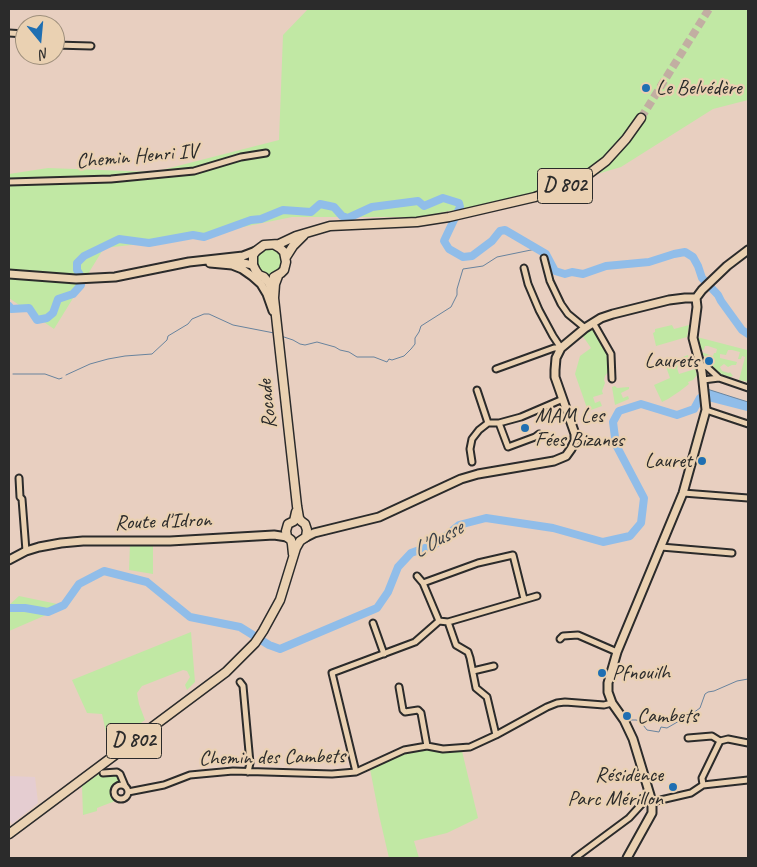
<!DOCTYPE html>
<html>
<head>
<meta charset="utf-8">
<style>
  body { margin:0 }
  #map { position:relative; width:757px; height:867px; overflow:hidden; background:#e8cfc0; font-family:Caveat,sans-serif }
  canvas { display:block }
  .frame { position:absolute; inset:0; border:10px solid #2b2b2b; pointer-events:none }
  .north { position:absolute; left:15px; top:15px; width:50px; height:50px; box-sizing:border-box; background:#ead1b2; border:1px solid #9e8f7c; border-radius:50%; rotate:163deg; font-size:14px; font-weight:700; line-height:20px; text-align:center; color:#2b2b2b }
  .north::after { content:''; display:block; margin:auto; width:18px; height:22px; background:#1f6fb2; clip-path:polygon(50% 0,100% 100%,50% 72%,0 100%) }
</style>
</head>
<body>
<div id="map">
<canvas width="757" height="867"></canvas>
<div class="frame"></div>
<div class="north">N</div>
</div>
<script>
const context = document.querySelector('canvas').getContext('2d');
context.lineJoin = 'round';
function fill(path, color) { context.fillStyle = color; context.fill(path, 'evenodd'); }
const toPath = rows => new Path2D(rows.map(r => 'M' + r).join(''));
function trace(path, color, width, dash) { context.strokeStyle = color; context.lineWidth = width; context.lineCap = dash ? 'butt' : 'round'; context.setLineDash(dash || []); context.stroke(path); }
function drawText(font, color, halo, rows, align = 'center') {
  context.font = font + ' Caveat,sans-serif'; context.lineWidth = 4.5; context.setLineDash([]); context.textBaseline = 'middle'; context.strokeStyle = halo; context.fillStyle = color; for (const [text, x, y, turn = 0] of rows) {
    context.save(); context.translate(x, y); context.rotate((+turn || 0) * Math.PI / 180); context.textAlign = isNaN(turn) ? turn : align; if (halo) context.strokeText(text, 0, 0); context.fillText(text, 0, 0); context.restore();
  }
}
const built = toPath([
  [9,776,35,777,38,803,12,824,9,819]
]);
const green = toPath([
  [308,9,748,9,748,100,713,109,621,167,516,198,419,217,292,217,184,239,104,248,54,329,9,298,9,174,48,168,154,172,279,140,283,35],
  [274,247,282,253,283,266,273,275,264,274,257,267,256,258,258,253,265,248],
  [672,325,674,329,689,325,687,337,656,346,653,333,655,332,655,329],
  [590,330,595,330,609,355,608,372,605,376,604,380,605,383,602,391,603,394,593,397,595,403,600,401,602,406,588,411,575,374,580,356,591,348,582,335],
  [697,337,747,350,748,351,748,382,739,380,745,357,742,356,741,359,738,359,740,352,732,350,728,350,726,355,720,354,720,358,737,362,736,365,732,365,728,367,724,364,720,367,722,371,729,373,730,372,733,376,730,377,720,374,711,365,701,352,713,356,714,353,716,353,717,349,708,346,705,346,704,350,699,349],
  [688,355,691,365,687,367,685,362,677,365,678,367,677,368,679,374,695,369,697,375,693,380,688,382,689,384,680,391,668,399,662,402,654,385,670,378,665,364],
  [615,386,617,388,629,387,629,389,621,393,623,398,628,396,629,399,615,405,612,387],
  [130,544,153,544,153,574,129,570],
  [19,596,67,606,9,631,9,605],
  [191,632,195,682,187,690,185,685,190,677,187,671,183,670,142,686,137,693,139,704,145,720,109,746,102,714,87,713,72,680],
  [429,747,445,752,462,751,478,818,447,833,414,841,419,858,389,858,379,815,370,769,403,753],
  [102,772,119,775,123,783,117,784,112,788,111,794,115,801,97,808,97,811,83,815,82,786]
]);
const water = toPath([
  [707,389,748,402,748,409,720,399,708,400,707,389]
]);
const stream = toPath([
  [281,336,293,340,300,344,305,345,317,342,335,347,340,350,349,352,357,357,374,357,387,362,389,359,392,360,404,356,411,349,415,344,415,338,419,332,421,326,451,307,457,295,457,289,463,269,483,266,497,257,536,249],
  [13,374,45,374,59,379,62,378],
  [66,375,90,364,108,359,125,356,152,354,167,340,168,336,188,324,192,319,204,314,209,314,233,325,274,333],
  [630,720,636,720,640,721,647,730,659,732,661,727,667,728,693,713,700,708,705,694,708,692,714,691,737,681,748,679]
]);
const river = toPath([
  [9,306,11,309,29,308,37,320,47,318,53,313,58,299,73,294,81,285,82,278,77,270,77,263,84,256,119,239,149,243,193,235,204,237,251,220,261,219,283,210,311,212,320,204,334,207,342,216,348,218,372,207,418,201,424,206,443,198,459,203,460,207,444,241,449,249,463,257,472,256,492,241,500,231,505,230,546,254,555,271,565,274,572,272,583,274,606,266,649,262,674,254,685,252,693,257,698,266,702,278,718,295,721,301,742,330,748,334],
  [9,608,25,608,48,612,64,605,79,584,104,571,147,582,190,617,240,627,269,645,280,649,377,608,388,592,398,567,411,553,436,544,459,525,486,518,553,528,603,542,630,536,641,523,644,498,616,445,613,422,619,411,641,404,677,415,694,409,700,398,705,396,748,407]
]);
const primaryTunnel = toPath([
  [641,118,709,9]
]);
const street = toPath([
  [9,33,25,34],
  [55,45,91,46],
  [9,182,111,179,194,171,241,157,266,153],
  [544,258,550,281,561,304,568,314,585,328],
  [524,268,528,284,539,310,553,336,561,348],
  [592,323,595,326,611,354,612,379],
  [700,365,707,367,719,378],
  [496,369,554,348,561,348],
  [703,380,719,378,748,388],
  [477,390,488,423],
  [706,410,748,424],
  [499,423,508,447,535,437,539,434],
  [472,462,470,449,472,439,479,430,488,423,499,423,521,417,563,399],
  [19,478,20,497,22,499,26,551],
  [683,493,748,498],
  [661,547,732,553],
  [417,576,423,583,439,621,448,622,456,645,468,652,470,658,476,688,487,697,496,735],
  [423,583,478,563,513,555,524,599],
  [448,622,537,596],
  [373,623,384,654],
  [560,639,563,636,578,635,617,652],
  [473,671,494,666],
  [240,682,243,686,250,763,248,772],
  [399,687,403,710,405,712,418,710,421,713,427,746],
  [688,738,712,736,720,741],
  [356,772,332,673,415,642,439,621],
  [103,773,117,772,120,774,125,786],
  '114 792a7 7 0 1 1 14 0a7 7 0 1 1-14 0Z',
  [703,785,702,778,720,741,728,739,748,743],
  [128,792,164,785,190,775,233,771,332,774,356,772,404,750,427,746,443,749,470,747,496,735,547,707,557,703,565,702,604,705,612,703],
  [652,802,691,793,703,785,748,780],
  [575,858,629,818,650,795]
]);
const secondary = toPath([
  [231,262,243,263,253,265],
  [210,263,232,265,242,269,252,276,261,284,267,294,273,311],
  [9,274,76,279,115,277,189,262,243,256,256,251],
  [696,298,702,290,727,266,748,250],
  [306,537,314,533,379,517,461,479,478,474,554,461,566,456,571,449,575,441,575,434,555,377,555,370,556,358,561,348,585,328,601,318,613,314,669,300,685,298,696,298],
  [9,560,26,551,39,547,61,543,83,541,170,541,274,535,287,537],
  [627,858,652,813,652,806,650,795,633,739,624,720,612,703,608,692,608,683,617,652,683,493,706,410,702,372,693,338,697,307,696,298]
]);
const primary = toPath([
  [286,257,293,246,304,235],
  [274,277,281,273,284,270,286,262,284,252,280,248,275,245],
  [273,293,269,283,264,277,259,275,256,271,253,265,253,255,256,251,264,245,279,244,296,236,330,226,417,222,449,217,535,197,549,192,578,180,590,173,606,161,626,139,641,118],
  [293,554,292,544,291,540,287,537,286,531,288,524,294,521,296,512],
  [9,834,226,672,255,643,263,631,280,600,296,548,300,541,306,537,307,530,305,524,301,521,299,518,297,506,274,298,275,284,278,276]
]);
const markers = [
  [646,88,5,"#1f6fb2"],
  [709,361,5,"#1f6fb2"],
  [525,428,5,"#1f6fb2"],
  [702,461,5,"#1f6fb2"],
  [602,673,5,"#1f6fb2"],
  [627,716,5,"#1f6fb2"],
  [673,787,5,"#1f6fb2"]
];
const shields = [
  [565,186,55],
  [134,741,55]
];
const shieldNames = [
  ["D 802",565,186],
  ["D 802",134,741]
];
const poiNames = [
  ["Le Belvédère",656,88],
  ["Laurets",699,361,"right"],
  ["MAM Les",535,416],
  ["Fées Bizanes",535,440],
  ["Lauret",692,461,"right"],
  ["Pfnouilh",612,673],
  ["Cambets",637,716],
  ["Résidence",663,775,"right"],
  ["Parc Mérillon",663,799,"right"]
];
const streetNames = [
  ["Chemin Henri IV",137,157,-5],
  ["Rocade",268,404,-96],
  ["Route d'Idron",163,522,-2],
  ["Chemin des Cambets",272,758,-1]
];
const waterNames = [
  ["L'Ousse",438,540,-29]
];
fill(built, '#e5cdd1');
fill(green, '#c1e8a4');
fill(water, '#90bde9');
trace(water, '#68839d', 1);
trace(stream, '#68839d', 1);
trace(river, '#90bde9', 8);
trace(primaryTunnel, '#c2aea2', 8, [8, 4]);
trace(street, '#2b2b2b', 9);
trace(secondary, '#2b2b2b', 11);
trace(primary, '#2b2b2b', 11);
trace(street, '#ead1b2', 5);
trace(secondary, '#ead1b2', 7);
trace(primary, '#ead1b2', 8);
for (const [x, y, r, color] of markers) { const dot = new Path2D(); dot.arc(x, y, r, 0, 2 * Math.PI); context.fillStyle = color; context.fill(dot); trace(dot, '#ead1b2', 2); }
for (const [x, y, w] of shields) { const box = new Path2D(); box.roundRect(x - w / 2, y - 17.5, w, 35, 4); context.fillStyle = '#ead1b2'; context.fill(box); trace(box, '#2b2b2b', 1); }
drawText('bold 20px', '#2b2b2b', null, shieldNames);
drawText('21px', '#2b2b2b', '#ead1b2', poiNames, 'left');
drawText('21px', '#2b2b2b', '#ead1b2', streetNames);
drawText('italic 22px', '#3a4148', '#ead1b2', waterNames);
</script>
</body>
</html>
